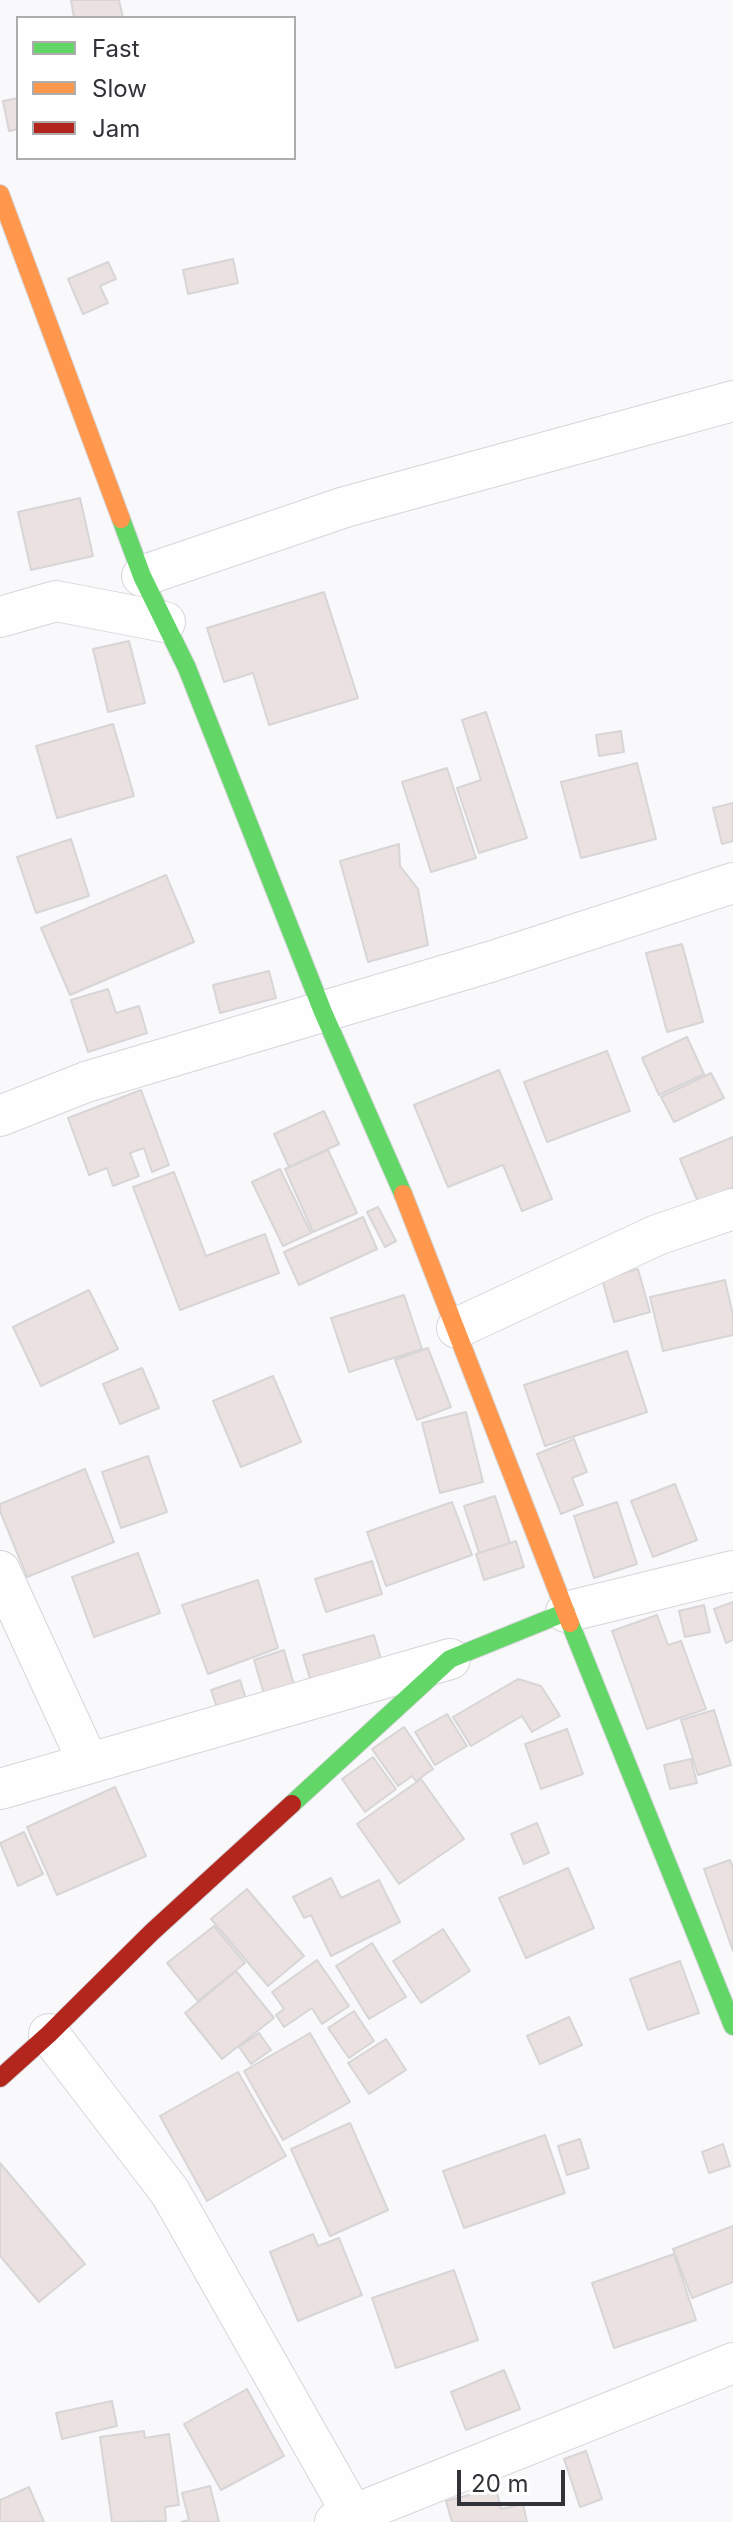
<!DOCTYPE html>
<html>
<head>
<meta charset="utf-8">
<style>
  body { margin:0 }
  #map { position:relative; width:733px; height:2522px; overflow:hidden; background:#f9f9fc; font-family:Inter,sans-serif }
  canvas { display:block }
  .legend { position:absolute; left:16px; top:16px; width:280px; height:144px; box-sizing:border-box; background:#fff; border:2px solid #adadaf; margin:0; padding:10px 14px; list-style:none; font-size:24px; color:#323338 }
  .legend li { display:flex; align-items:center; gap:16px; height:40px }
  .legend b { width:40px; border:2px solid #adadaf }
  .scale { position:absolute; left:457px; top:2470px; width:108px; height:36px; box-sizing:border-box; border:4px solid #323338; border-top:0; padding-left:10px; font-size:24px; line-height:28px; white-space:nowrap; color:#323338; -webkit-text-stroke:6px #fff; paint-order:stroke }
</style>
</head>
<body>
<div id="map">
<canvas width="733" height="2522"></canvas>
<ul class="legend">
<li><b style="height:10px;background:#63d668"></b>Fast</li>
<li><b style="height:10px;background:#ff974d"></b>Slow</li>
<li><b style="height:10px;background:#b3261e"></b>Jam</li>
</ul>
<div class="scale">20 m</div>
</div>
<script>
const context = document.querySelector('canvas').getContext('2d');
context.lineJoin = 'round';
function fill(path, color) { context.fillStyle = color; context.fill(path, 'evenodd'); }
const toPath = rows => new Path2D(rows.map(r => 'M' + r).join(''));
function trace(path, color, width, dash) { context.strokeStyle = color; context.lineWidth = width; context.lineCap = dash ? 'butt' : 'round'; context.setLineDash(dash || []); context.stroke(path); }
const building = toPath([
  [71,0,119,0,123,18,74,18,71,0],
  [18,98,18,129,9,131,3,101,18,98],
  [233,259,238,283,188,294,183,270,233,259],
  [108,262,116,279,100,286,108,303,83,314,68,279,108,262],
  [80,498,93,556,31,570,18,512,80,498],
  [324,592,358,698,269,725,253,673,224,682,207,628,324,592],
  [129,641,145,703,108,712,93,649,129,641],
  [486,712,527,838,479,853,457,788,481,780,462,720,486,712],
  [113,724,134,796,57,818,36,746,113,724],
  [621,731,624,752,599,756,596,735,621,731],
  [637,763,656,839,581,858,561,782,637,763],
  [447,768,476,858,431,872,402,782,447,768],
  [733,803,733,841,722,844,713,808,733,803],
  [71,839,89,896,36,913,17,857,71,839],
  [399,844,400,866,418,889,428,945,368,962,340,861,399,844],
  [166,875,194,942,70,995,41,928,166,875],
  [682,944,703,1022,667,1032,646,953,682,944],
  [269,971,276,998,220,1013,213,985,269,971],
  [108,989,116,1013,139,1006,147,1033,88,1052,71,1000,108,989],
  [687,1037,704,1074,659,1095,642,1058,687,1037],
  [607,1051,630,1111,547,1142,524,1082,607,1051],
  [499,1070,552,1199,522,1211,503,1165,448,1187,414,1105,499,1070],
  [711,1073,724,1098,674,1122,661,1097,711,1073],
  [141,1090,169,1165,152,1172,144,1148,130,1153,139,1176,113,1186,107,1168,89,1175,68,1118,141,1090],
  [324,1111,339,1144,289,1167,274,1134,324,1111],
  [733,1137,733,1188,698,1202,680,1159,733,1137],
  [328,1150,357,1213,313,1232,285,1169,328,1150],
  [280,1169,311,1233,283,1246,252,1182,280,1169],
  [174,1172,206,1256,265,1234,279,1273,180,1310,133,1187,174,1172],
  [378,1207,396,1241,385,1247,367,1212,378,1207],
  [363,1217,377,1249,299,1285,284,1252,363,1217],
  [638,1269,650,1312,614,1322,602,1279,638,1269],
  [725,1280,733,1315,733,1335,663,1351,650,1297,725,1280],
  [89,1290,118,1349,41,1386,13,1327,89,1290],
  [404,1295,422,1349,349,1372,331,1318,404,1295],
  [428,1348,451,1407,417,1420,395,1360,428,1348],
  [627,1351,647,1412,545,1446,524,1385,627,1351],
  [142,1368,159,1408,120,1424,103,1384,142,1368],
  [273,1376,301,1442,241,1467,213,1401,273,1376],
  [466,1412,483,1482,440,1493,422,1423,466,1412],
  [574,1439,587,1472,572,1478,583,1505,561,1514,537,1454,574,1439],
  [148,1456,167,1512,121,1528,102,1472,148,1456],
  [85,1469,114,1542,27,1577,0,1511,0,1504,85,1469],
  [675,1484,697,1540,653,1557,631,1501,675,1484],
  [495,1496,510,1543,479,1553,464,1506,495,1496],
  [452,1502,472,1555,386,1586,367,1532,452,1502],
  [617,1502,637,1564,594,1578,574,1516,617,1502],
  [516,1541,524,1567,484,1580,476,1554,516,1541],
  [138,1553,160,1613,94,1637,72,1577,138,1553],
  [372,1561,382,1594,326,1612,315,1579,372,1561],
  [258,1580,278,1648,208,1674,182,1605,258,1580],
  [733,1602,733,1640,726,1643,714,1609,733,1602],
  [704,1605,710,1632,685,1637,679,1611,704,1605],
  [657,1615,668,1645,681,1641,706,1709,647,1729,612,1631,657,1615],
  [374,1635,383,1666,312,1686,303,1655,374,1635],
  [284,1650,294,1685,264,1694,254,1660,284,1650],
  [518,1679,541,1686,560,1716,532,1732,522,1716,471,1746,453,1717,518,1679],
  [240,1680,246,1699,217,1708,211,1690,240,1680],
  [714,1710,731,1765,698,1775,681,1720,714,1710],
  [447,1714,467,1746,435,1765,415,1732,447,1714],
  [404,1727,433,1769,416,1781,412,1776,398,1786,372,1749,404,1727],
  [567,1729,583,1774,541,1789,525,1744,567,1729],
  [373,1757,396,1789,365,1812,342,1779,373,1757],
  [691,1759,697,1783,670,1789,664,1765,691,1759],
  [421,1779,464,1839,399,1884,357,1824,421,1779],
  [115,1787,146,1856,57,1895,27,1827,115,1787],
  [537,1823,549,1853,524,1864,511,1834,537,1823],
  [24,1832,43,1874,18,1886,0,1843,24,1832],
  [730,1860,733,1867,733,1951,704,1869,730,1860],
  [568,1868,594,1928,526,1958,499,1898,568,1868],
  [331,1878,341,1898,379,1880,400,1922,331,1956,311,1915,304,1918,293,1897,331,1878],
  [247,1889,304,1956,268,1986,211,1919,247,1889],
  [214,1926,245,1963,198,2001,167,1963,214,1926],
  [443,1929,470,1971,421,2003,393,1961,443,1929],
  [372,1943,406,1997,369,2019,336,1966,372,1943],
  [317,1960,349,2006,322,2024,312,2008,284,2027,276,2015,284,2009,272,1992,317,1960],
  [680,1961,699,2013,648,2030,630,1979,680,1961],
  [236,1971,274,2018,222,2059,185,2013,236,1971],
  [354,2011,374,2041,349,2058,328,2028,354,2011],
  [569,2017,582,2045,540,2064,527,2036,569,2017],
  [259,2033,271,2050,251,2064,239,2047,259,2033],
  [310,2033,350,2102,283,2140,244,2071,310,2033],
  [386,2039,406,2070,369,2094,348,2063,386,2039],
  [238,2072,286,2156,207,2201,160,2116,238,2072],
  [350,2123,388,2210,330,2236,291,2149,350,2123],
  [545,2135,565,2193,464,2228,443,2171,545,2135],
  [580,2139,589,2168,567,2175,558,2146,580,2139],
  [723,2144,730,2166,709,2173,702,2152,723,2144],
  [0,2163,85,2264,39,2302,0,2256,0,2163],
  [733,2226,733,2282,692,2298,673,2249,733,2226],
  [313,2234,318,2246,339,2238,362,2295,298,2321,270,2252,313,2234],
  [674,2254,696,2320,614,2348,592,2283,674,2254],
  [454,2270,478,2340,396,2368,372,2298,454,2270],
  [504,2370,520,2409,466,2430,451,2392,504,2370],
  [247,2389,284,2456,221,2490,184,2424,247,2389],
  [112,2401,117,2426,62,2439,56,2413,112,2401],
  [144,2431,145,2438,169,2434,179,2505,165,2507,166,2521,112,2522,100,2437,144,2431],
  [586,2451,602,2499,580,2507,564,2459,586,2451],
  [210,2486,219,2522,181,2522,189,2520,182,2493,210,2486],
  [29,2487,44,2522,0,2522,0,2500,29,2487],
  [496,2488,501,2509,523,2504,527,2522,452,2522,446,2501,496,2488]
]);
const street = toPath([
  [142,576,345,507,733,401],
  [0,617,56,601,165,622],
  [0,1116,86,1082,493,961,733,883],
  [457,1328,657,1235,733,1209],
  [0,1571,88,1762],
  [566,1612,733,1571],
  [0,1789,450,1659],
  [49,2034,170,2192,357,2522],
  [335,2522,733,2363]
]);
const fast = toPath([
  [121,519,142,576,187,668,323,1012,403,1194],
  [570,1623,733,2026],
  [292,1804,450,1659,566,1612]
]);
const slow = toPath([
  [0,194,121,519],
  [403,1194,570,1623]
]);
const jam = toPath([
  [0,2078,49,2034,152,1932,292,1804]
]);
fill(building, '#ebe1e1');
trace(building, '#d7d5d6', 2);
trace(street, '#d6d6da', 42);
trace(fast, '#d6d6da', 20);
trace(slow, '#d6d6da', 20);
trace(jam, '#d6d6da', 20);
trace(street, '#fefeff', 40);
trace(fast, '#63d668', 18);
trace(slow, '#ff974d', 18);
trace(jam, '#b3261e', 18);
</script>
</body>
</html>
